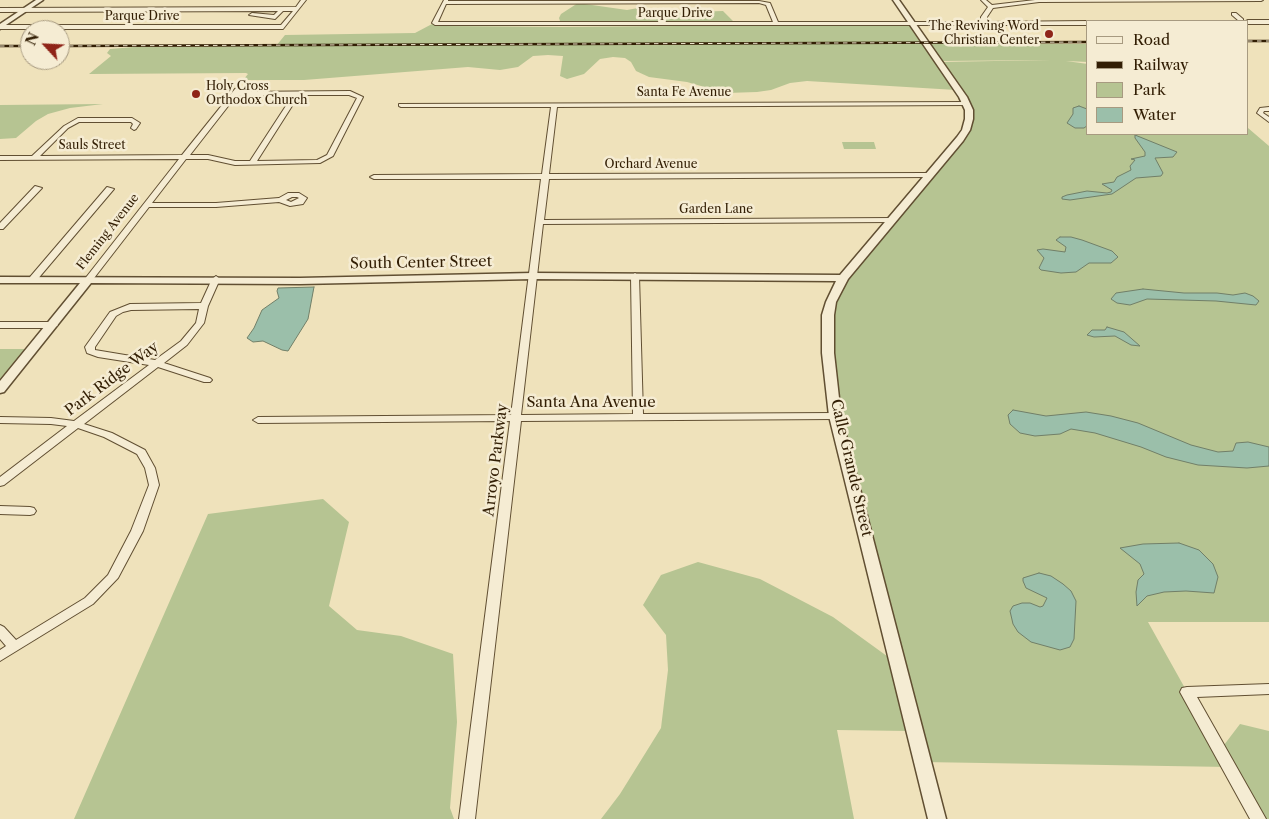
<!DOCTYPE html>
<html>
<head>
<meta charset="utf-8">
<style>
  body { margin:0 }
  #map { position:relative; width:1269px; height:819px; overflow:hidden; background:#efe2bb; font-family:"Libre Caslon Text",serif }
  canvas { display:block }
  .legend { position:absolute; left:1086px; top:20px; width:162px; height:115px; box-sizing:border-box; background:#f5ecd3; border:1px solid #a79a80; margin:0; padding:6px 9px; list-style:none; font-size:15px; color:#321e04 }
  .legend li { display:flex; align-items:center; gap:10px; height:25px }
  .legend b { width:25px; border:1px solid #a79a80 }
  .north { position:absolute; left:20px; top:20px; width:50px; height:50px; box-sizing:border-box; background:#f5ecd3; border:1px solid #a79a80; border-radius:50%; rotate:295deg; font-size:14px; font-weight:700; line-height:20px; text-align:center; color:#321e04 }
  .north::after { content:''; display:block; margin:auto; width:18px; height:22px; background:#8f2418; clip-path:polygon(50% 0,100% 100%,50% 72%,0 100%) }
</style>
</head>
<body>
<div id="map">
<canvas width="1269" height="819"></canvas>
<ul class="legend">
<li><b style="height:6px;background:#f5ecd3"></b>Road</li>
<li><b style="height:6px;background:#321e04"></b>Railway</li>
<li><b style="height:14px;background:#b6c492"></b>Park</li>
<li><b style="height:14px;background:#9bbfaa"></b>Water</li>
</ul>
<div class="north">N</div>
</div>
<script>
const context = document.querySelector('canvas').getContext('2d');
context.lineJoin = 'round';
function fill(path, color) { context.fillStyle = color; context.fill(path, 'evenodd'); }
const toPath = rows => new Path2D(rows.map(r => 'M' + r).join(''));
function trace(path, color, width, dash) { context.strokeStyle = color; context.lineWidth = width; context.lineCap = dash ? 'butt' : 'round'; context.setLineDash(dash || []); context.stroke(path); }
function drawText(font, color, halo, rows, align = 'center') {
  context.font = font + ' "Libre Caslon Text",serif'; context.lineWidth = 5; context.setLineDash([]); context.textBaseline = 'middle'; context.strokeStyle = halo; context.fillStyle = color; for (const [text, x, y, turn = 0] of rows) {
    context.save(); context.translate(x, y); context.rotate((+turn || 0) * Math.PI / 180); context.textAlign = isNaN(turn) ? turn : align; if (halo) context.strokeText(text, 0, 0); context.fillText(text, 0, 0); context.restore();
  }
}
const green = toPath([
  [578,3,627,10,638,8,641,11,657,13,723,11,735,23,561,24,559,18,561,14],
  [432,24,443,26,562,27,909,24,956,90,807,81,790,83,771,90,757,92,726,93,710,91,701,86,687,82,649,77,636,71,631,62,625,58,613,57,600,59,584,74,567,79,560,76,563,56,548,55,533,56,518,67,500,70,468,67,304,80,243,80,248,74,246,73,89,74,111,56,107,53,110,49,134,47,276,46,285,35,415,33],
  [928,43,1088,44,1088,62,1066,61,1088,64,1088,134,1248,134,1248,128,1269,146,1269,622,1148,622,1229,767,922,762,835,416,828,315,843,278,966,130,969,110,939,62,1051,60,941,61],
  [103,104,70,108,48,114,36,121,16,138,0,139,0,105],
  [842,142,874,142,876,149,844,149],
  [0,349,33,349,0,389],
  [323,499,349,522,329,606,357,630,401,636,453,654,457,722,450,808,454,819,74,819,208,514],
  [698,562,760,579,833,617,891,659,908,731,837,730,854,819,601,819,620,794,661,728,668,670,666,635,643,605,661,575],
  [1240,724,1269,731,1269,819,1266,819,1224,745]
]);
const water = toPath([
  [1079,106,1087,109,1088,111,1088,125,1084,128,1075,128,1067,123,1073,114,1073,108,1079,106],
  [1135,135,1177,152,1173,157,1155,158,1163,173,1161,176,1136,178,1112,194,1070,200,1062,199,1062,197,1067,195,1087,191,1107,193,1111,192,1112,190,1102,184,1114,182,1117,177,1131,170,1130,166,1135,160,1131,159,1145,156,1145,152,1135,138,1135,135],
  [1060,237,1071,237,1082,240,1112,251,1118,257,1111,263,1089,263,1076,272,1061,273,1041,270,1039,268,1044,258,1037,250,1043,249,1065,252,1066,247,1056,240,1060,237],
  [314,287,308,319,288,351,282,350,263,341,253,342,247,338,254,328,262,310,279,298,277,291,278,288,314,287],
  [1143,289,1184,293,1217,293,1233,295,1245,293,1253,296,1259,301,1256,305,1216,301,1147,299,1130,305,1117,303,1111,299,1116,293,1143,289],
  [1107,327,1124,332,1140,346,1131,345,1115,336,1094,337,1087,335,1092,330,1105,330,1107,327],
  [1013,410,1046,416,1086,412,1111,416,1138,423,1191,445,1218,452,1233,451,1236,443,1248,442,1269,447,1269,466,1247,468,1198,465,1166,457,1141,447,1095,433,1071,429,1060,434,1035,436,1020,433,1010,424,1008,415,1013,410],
  [1179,543,1199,550,1213,564,1218,577,1214,593,1186,591,1164,592,1147,596,1137,606,1136,592,1138,580,1144,574,1140,564,1120,548,1143,544,1179,543],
  [1039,573,1051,576,1063,584,1071,591,1076,601,1074,639,1070,647,1060,650,1031,642,1018,632,1013,624,1010,611,1013,606,1022,603,1030,603,1040,607,1043,606,1047,598,1026,588,1023,581,1023,578,1039,573]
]);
const minor = toPath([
  [301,0,306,0,283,29,0,29,0,25,281,25,293,11,283,11,275,19,249,15,252,13,274,15,278,11,0,12,0,8,296,7,301,0],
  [444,0,448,0,448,1,759,1,770,3,778,22,981,22,981,17,988,7,981,0,986,0,992,5,1035,0,1263,0,1261,1,1039,2,993,8,987,17,987,22,1088,21,1088,25,435,25,432,23,444,0],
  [759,3,766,5,773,22,438,22,446,4,759,3],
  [1232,13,1236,13,1243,19,1243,21,1239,21,1232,15,1232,13],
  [1248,20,1269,20,1269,24,1248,24,1248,21,1246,21,1248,20],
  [237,88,240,90,239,92,350,91,363,97,333,156,320,163,235,165,208,159,186,159,152,203,216,203,279,198,288,193,299,193,307,198,303,204,290,206,279,202,216,207,149,207,91,282,88,283,84,280,179,159,0,160,0,156,32,156,64,126,78,118,132,118,140,123,136,129,134,130,131,128,133,124,131,122,79,122,68,128,40,156,182,155,235,89,237,88],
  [293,95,250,161,235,161,208,155,190,155,236,96,293,95],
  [299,95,349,95,357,98,327,155,317,160,257,161,299,95],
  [292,197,297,197,299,198,291,202,286,200,292,197],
  [966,102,969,104,968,105,557,107,549,174,928,173,932,175,928,177,549,179,544,220,892,218,896,220,892,222,543,224,521,415,633,414,631,276,635,273,639,276,643,414,835,413,840,416,835,419,521,421,475,819,459,819,510,421,258,423,253,420,258,417,511,415,541,179,374,179,370,177,374,175,542,174,551,107,401,107,399,106,399,104,966,102],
  [1269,107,1269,111,1264,111,1263,113,1269,117,1269,122,1257,113,1260,108,1269,107],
  [35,186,42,188,3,229,0,229,0,223,35,186],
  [107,187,114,189,36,281,30,281,30,277,107,187],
  [216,276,220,279,208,306,204,323,187,345,164,363,210,378,212,380,210,382,204,382,158,367,84,424,112,433,145,450,155,468,159,485,143,531,118,578,93,604,0,661,0,650,6,646,0,639,0,625,4,627,16,640,85,598,108,575,131,531,149,485,145,468,137,454,104,437,78,428,4,485,0,486,0,477,67,426,51,424,0,423,0,417,51,418,74,421,149,365,98,357,87,353,85,347,110,312,130,304,201,303,212,279,216,276],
  [199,309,196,323,181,341,155,360,95,350,95,347,116,316,123,312,131,310,199,309],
  [0,322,54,322,58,325,54,328,0,328,0,322],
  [0,506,30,507,34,508,36,511,34,514,30,515,0,514,0,506],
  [1269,684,1269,694,1197,697,1266,819,1250,819,1180,692,1182,688,1187,687,1269,684]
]);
const tertiary = toPath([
  [36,0,43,0,0,29,0,24,36,0],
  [893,0,899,0,967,97,973,110,973,119,970,130,963,141,848,279,836,302,834,315,834,353,841,416,946,819,928,819,829,416,822,353,822,315,826,302,836,281,533,279,300,284,91,283,4,392,0,393,0,381,80,283,0,283,0,277,300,278,533,273,840,275,957,137,962,130,965,119,965,110,959,97,893,0]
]);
const rail = toPath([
  [1248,41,1269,41],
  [0,46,30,46],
  [60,46,1088,42]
]);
const markers = [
  [1049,34,5,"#8f2418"],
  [196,94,5,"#8f2418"]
];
const farStreetnames = [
  ["Parque Drive",675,14],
  ["Parque Drive",142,17],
  ["Santa Fe Avenue",684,93],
  ["Sauls Street",92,146],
  ["Orchard Avenue",651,165],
  ["Garden Lane",716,210],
  ["Fleming Avenue",108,232,-52]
];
const farPoinames = [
  ["The Reviving Word",1039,27],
  ["Christian Center",1039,41],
  ["Holy Cross",206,87,"left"],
  ["Orthodox Church",206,101,"left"]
];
const streetNames = [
  ["South Center Street",421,263,-1],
  ["Park Ridge Way",112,379,-37],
  ["Santa Ana Avenue",591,403],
  ["Arroyo Parkway",496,460,-83],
  ["Calle Grande Street",851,468,77]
];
fill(green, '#b6c492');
fill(water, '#9bbfaa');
trace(water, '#717f68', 1);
trace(minor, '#614f32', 2);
trace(tertiary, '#614f32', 3);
fill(minor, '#f5ecd3');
fill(tertiary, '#f5ecd3');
trace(rail, '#321e04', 2.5);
trace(rail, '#f5ecd3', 1, [4.5]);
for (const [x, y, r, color] of markers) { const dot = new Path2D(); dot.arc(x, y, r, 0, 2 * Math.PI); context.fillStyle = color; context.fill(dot); trace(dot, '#f5ecd3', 2); }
drawText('12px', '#321e04', '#f5ecd3', farStreetnames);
drawText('12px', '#321e04', '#f5ecd3', farPoinames, 'right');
drawText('15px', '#321e04', '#f5ecd3', streetNames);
</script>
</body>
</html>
